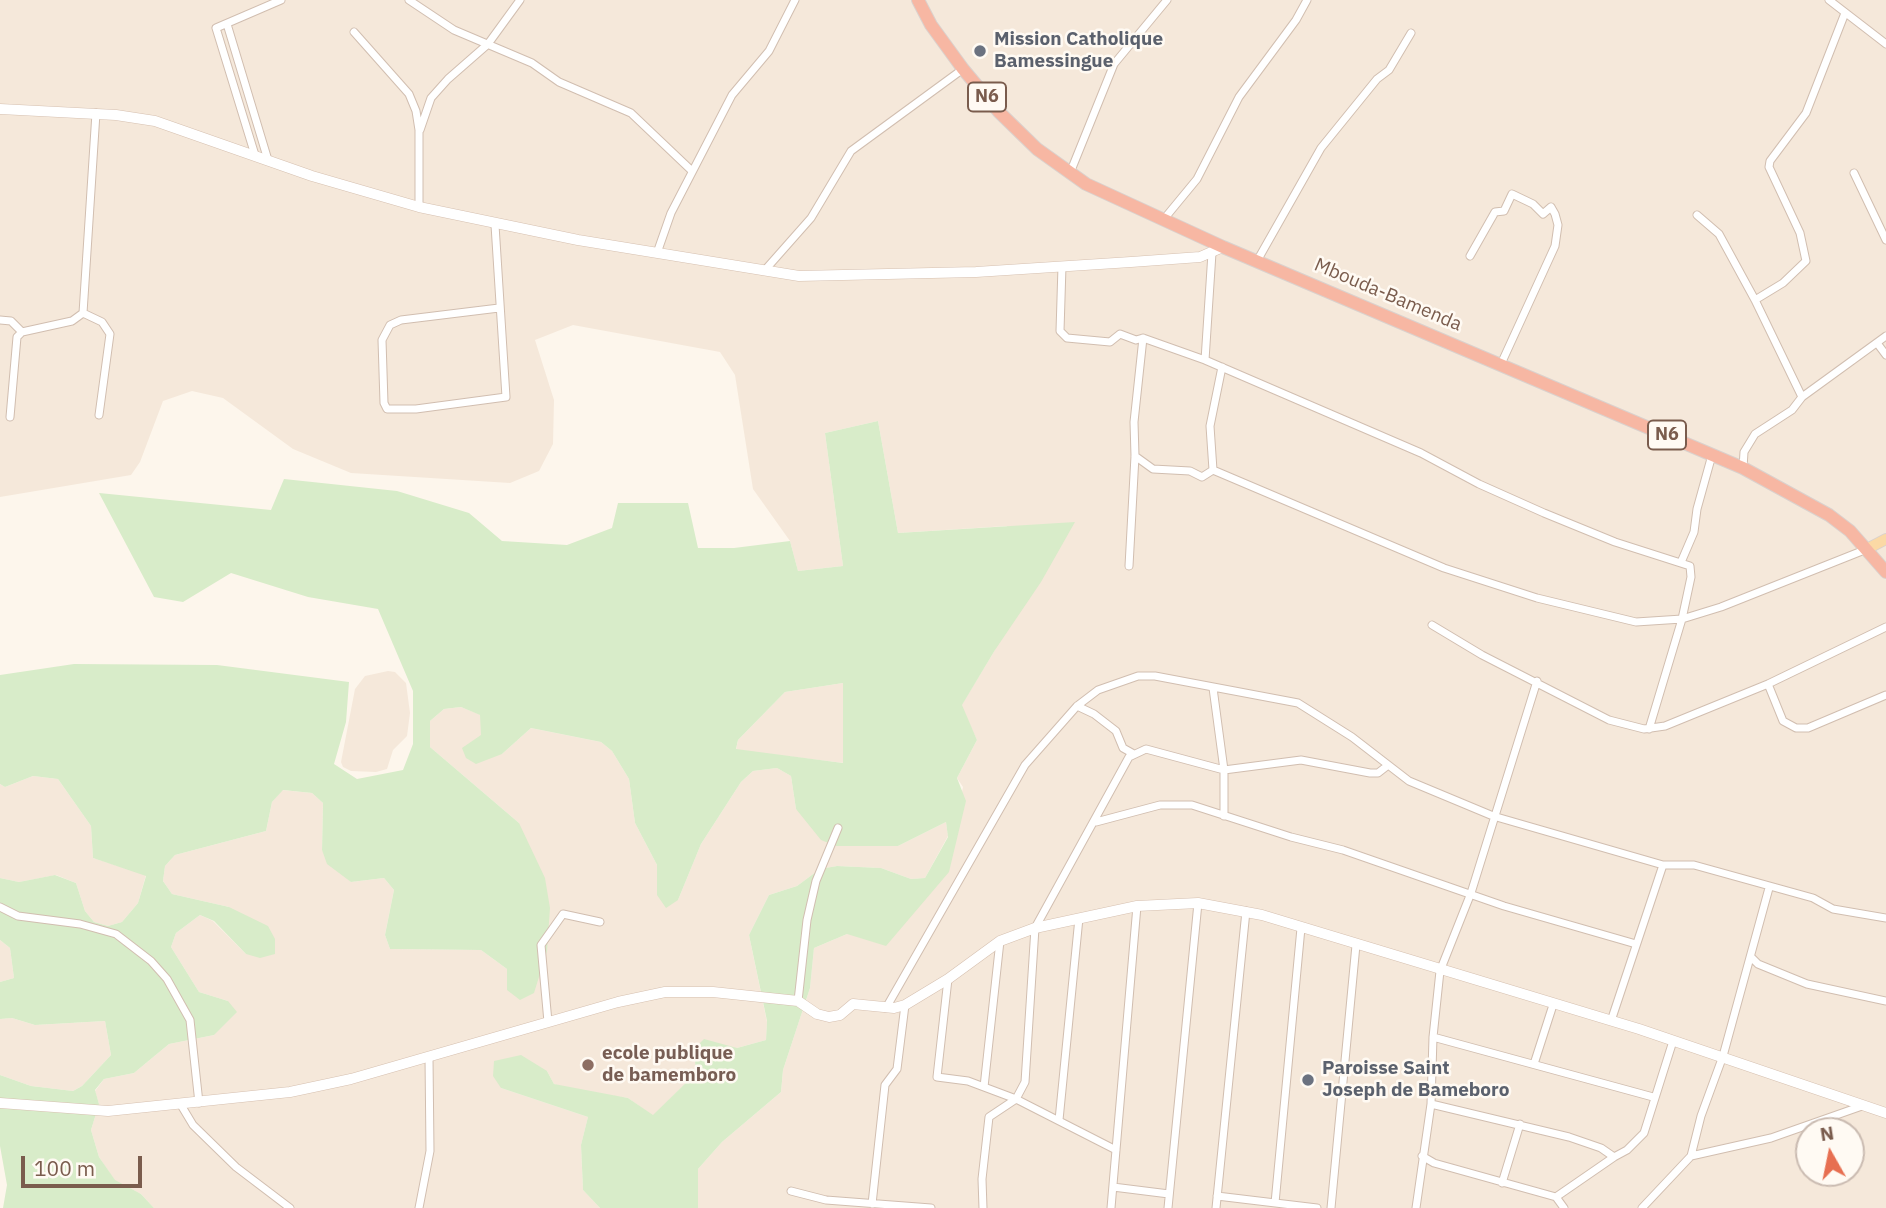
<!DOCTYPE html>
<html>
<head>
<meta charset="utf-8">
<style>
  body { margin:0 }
  #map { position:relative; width:1886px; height:1208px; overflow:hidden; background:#fdf6ec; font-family:"IBM Plex Sans",sans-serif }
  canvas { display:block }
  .north { position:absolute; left:1795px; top:1117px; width:70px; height:70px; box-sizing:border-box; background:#fffaf3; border:2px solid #cabbb1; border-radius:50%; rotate:351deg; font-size:19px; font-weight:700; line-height:28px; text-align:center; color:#7a5c4d }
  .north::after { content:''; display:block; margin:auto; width:24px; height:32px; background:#e76f51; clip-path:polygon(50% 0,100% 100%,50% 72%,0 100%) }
  .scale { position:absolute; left:21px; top:1156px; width:121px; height:32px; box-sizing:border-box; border:4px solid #7a5c4d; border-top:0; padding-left:9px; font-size:21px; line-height:24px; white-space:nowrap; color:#7a5c4d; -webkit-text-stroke:5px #fffaf3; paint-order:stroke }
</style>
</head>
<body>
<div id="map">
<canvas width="1886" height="1208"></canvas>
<div class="north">N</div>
<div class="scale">100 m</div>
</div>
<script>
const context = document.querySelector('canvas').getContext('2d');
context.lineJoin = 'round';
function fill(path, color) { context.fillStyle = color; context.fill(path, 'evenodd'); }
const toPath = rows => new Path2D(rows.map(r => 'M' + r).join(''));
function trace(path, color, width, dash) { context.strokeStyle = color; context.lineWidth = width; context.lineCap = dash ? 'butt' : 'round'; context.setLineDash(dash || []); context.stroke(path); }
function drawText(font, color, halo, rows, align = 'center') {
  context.font = font + ' "IBM Plex Sans",sans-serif'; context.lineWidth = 5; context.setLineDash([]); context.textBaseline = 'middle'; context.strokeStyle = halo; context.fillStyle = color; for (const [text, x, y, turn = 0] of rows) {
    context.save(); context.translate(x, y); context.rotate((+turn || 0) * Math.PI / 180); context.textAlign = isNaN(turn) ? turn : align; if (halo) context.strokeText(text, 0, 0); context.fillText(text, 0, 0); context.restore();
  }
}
const residential = toPath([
  [0,0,1886,0,1886,1208,698,1208,698,1169,722,1142,781,1092,783,1070,810,988,814,948,847,934,946,870,963,787,957,778,977,740,961,706,995,650,1007,526,898,533,878,421,825,433,843,566,798,571,790,541,753,489,735,375,720,352,573,325,535,340,554,400,553,444,539,471,510,483,351,473,293,449,223,398,192,391,163,401,140,462,131,475,0,497],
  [1809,1131,1851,1131,1851,1173,1809,1173],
  [388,671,395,672,406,683,410,713,407,736,393,750,387,769,376,772,351,771,343,767,341,762,355,689,365,676],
  [843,683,844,763,736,750,738,740,785,692],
  [461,707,481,715,481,735,502,754,531,728,601,742,612,751,629,779,635,823,657,865,657,895,678,900,701,844,741,782,753,771,777,768,791,776,796,809,898,846,946,822,948,836,925,878,911,879,881,868,837,866,820,869,797,886,769,895,749,935,767,1022,766,1040,737,1048,694,1049,696,1073,653,1116,628,1098,567,1089,554,1084,547,1071,501,1088,588,1117,581,1145,583,1190,600,1208,154,1208,141,1194,115,1181,99,1157,91,1130,99,1104,95,1091,104,1079,134,1073,169,1044,214,1035,228,1001,199,992,171,947,176,933,200,915,213,921,246,954,229,907,172,894,163,881,165,866,175,855,266,831,272,802,282,790,312,793,323,803,322,850,351,882,384,878,394,890,385,935,390,949,481,950,507,969,519,823,430,747,430,721,444,709],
  [33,776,58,779,91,826,93,858,146,875,138,903,122,922,108,926,94,922,85,911,76,883,56,875,19,882,0,878,0,784,5,787],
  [0,940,10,948,14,978,0,982],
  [12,1018,35,1025,105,1021,111,1055,82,1086,73,1091,31,1086,0,1075,0,1019]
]);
const green = toPath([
  [878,421,898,533,1075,522,1041,582,995,650,962,705,977,740,957,778,966,801,949,872,886,946,847,934,814,948,810,988,783,1070,781,1092,722,1142,698,1169,698,1208,600,1208,583,1190,581,1145,588,1117,501,1088,493,1076,494,1061,521,1055,547,1071,554,1084,628,1098,653,1115,696,1073,694,1049,704,1039,737,1048,766,1040,767,1021,749,935,769,895,797,886,820,869,837,866,881,868,911,879,925,878,948,837,946,822,898,846,836,846,821,840,796,809,791,776,777,768,753,771,741,782,701,844,678,900,666,908,657,895,657,865,635,823,629,779,612,751,601,742,531,728,502,754,476,764,466,758,462,748,481,735,480,715,461,707,444,709,430,721,430,747,519,823,545,878,550,908,547,951,534,993,520,1000,507,990,507,969,481,950,390,949,385,935,394,890,384,878,351,882,327,864,322,850,323,803,312,793,283,790,272,802,266,831,175,855,165,866,163,881,172,894,229,907,268,926,275,939,275,954,260,958,246,954,214,921,200,915,176,933,171,947,199,992,228,1001,237,1012,214,1035,169,1044,134,1073,104,1079,95,1090,99,1104,91,1130,99,1157,115,1180,141,1194,154,1208,3,1208,7,1185,0,1146,0,1075,31,1086,73,1091,82,1086,111,1055,105,1021,35,1025,12,1018,0,1019,0,982,14,978,10,948,0,940,0,878,19,882,55,875,76,883,85,911,94,922,108,926,122,922,138,903,146,876,93,858,91,826,58,779,33,776,5,787,0,784,0,675,74,664,217,665,349,682,346,722,334,764,357,779,403,770,413,744,413,691,378,609,308,597,231,573,183,602,154,597,99,493,271,510,284,479,397,491,469,513,502,541,567,545,612,528,618,503,688,503,698,548,734,548,790,541,798,571,843,566,825,433],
  [843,683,843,763,736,749,738,740,785,692]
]);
const street = toPath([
  [409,0,454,30,532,63,559,82,631,113,692,171],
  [1829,0,1886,44],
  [227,24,268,160],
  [354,32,409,94,416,111,419,130,419,207],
  [420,130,431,98,448,79,488,44,520,0],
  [255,155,216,28,281,0],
  [1070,173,1114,64,1167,0],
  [1854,173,1886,240],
  [1697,215,1719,234,1755,300],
  [1164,219,1197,179,1239,97,1296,20,1307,0],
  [495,225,506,397,416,409,387,409,384,403,382,340,390,325,401,320,499,308],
  [657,253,671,213,732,95,769,51,795,0],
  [1212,253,1205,360,1421,453,1479,484,1544,513,1615,542,1690,566,1691,577,1682,619,1649,729],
  [1470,256,1495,212,1504,211,1512,194,1533,204,1543,214,1551,207,1555,214,1558,225,1555,246,1501,364],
  [1257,261,1321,148,1377,79,1389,70,1411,33],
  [1062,266,1060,331,1067,338,1110,342,1120,334,1136,340,1143,338,1205,360],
  [765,270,811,218,851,151,963,69],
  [83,313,102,322,110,334,99,415],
  [0,320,11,321,22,332],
  [1877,343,1886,355],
  [1222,367,1210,426,1213,470,1444,568,1537,598,1636,622,1682,619,1721,607,1867,549],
  [1802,397,1755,300,1783,283,1806,261,1800,233,1769,167,1770,161,1806,113,1845,13],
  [10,417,17,337,22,332,72,321,83,313,96,113],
  [1135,456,1153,469,1190,471,1202,477,1213,470],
  [1743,468,1744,452,1755,434,1792,410,1802,397,1886,336],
  [1682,560,1694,532,1697,509,1712,455],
  [1129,566,1135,456,1134,422,1143,338],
  [1432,625,1482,655,1609,720,1644,729,1665,726,1768,684,1886,627],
  [1768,684,1783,721,1796,728,1808,728,1886,695],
  [1213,688,1224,770,1224,816],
  [1077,706,1094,714,1116,731,1123,748,1132,753],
  [1096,822,1160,805,1192,805,1291,837,1343,850,1504,906,1636,944],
  [0,907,18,916,80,924,116,934,151,961,167,979,190,1020,199,1103],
  [1751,957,1758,964,1807,984,1886,1001],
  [948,979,937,1077,968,1081,1016,1099,1116,1150],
  [798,1001,807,920,816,881,838,828],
  [886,1008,1025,765,1077,706,1098,690,1138,676,1155,676,1298,703,1352,737,1409,781,1493,816,1663,865,1694,865,1813,898,1833,909,1886,918],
  [1611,1021,1663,865],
  [548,1022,541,945,563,914,600,922],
  [1433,1037,1653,1097],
  [1534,1064,1553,1005],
  [984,1087,1000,941],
  [1431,1104,1569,1137,1601,1148,1614,1157,1627,1150,1644,1133,1673,1041],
  [181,1105,193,1125,236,1167,290,1208],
  [1059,1120,1079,918],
  [1422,1156,1434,1163,1556,1197,1564,1208],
  [1691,1156,1771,1138,1862,1106],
  [1502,1183,1520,1124],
  [1113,1187,1169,1194],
  [791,1191,826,1200,931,1208],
  [1217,1196,1317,1208],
  [1556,1197,1614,1157],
  [1275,1203,1301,928],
  [872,1204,885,1085,897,1069,905,1005],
  [419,1208,430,1151,429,1058],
  [983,1208,982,1179,989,1117,1016,1099,1025,1082,1035,928,1129,757,1146,749,1224,770,1301,760,1370,773,1378,773,1387,766],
  [1111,1208,1137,906],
  [1168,1208,1198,903],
  [1216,1208,1246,911],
  [1331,1208,1356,945],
  [1416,1208,1431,1104,1433,1037,1440,971,1471,893,1537,681],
  [1642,1208,1691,1156,1701,1116,1723,1056,1769,888]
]);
const secondary = toPath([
  [0,109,116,115,155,121,312,176,419,207,578,240,799,276,976,272,1131,262,1200,257,1223,247],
  [0,1103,108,1111,290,1092,351,1079,618,1002,665,992,713,992,798,1001,817,1014,829,1017,840,1015,853,1004,894,1008,905,1005,948,979,1000,941,1035,928,1137,906,1198,903,1262,915,1639,1029,1886,1113]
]);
const primary = toPath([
  [1867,549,1886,539]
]);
const highway = toPath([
  [918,0,931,25,963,69,999,112,1037,149,1086,184,1223,247,1743,468,1829,515,1850,531,1886,572]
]);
const markers = [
  [980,51,7,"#6b7280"],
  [588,1065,7,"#8d6e63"],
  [1308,1080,7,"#6b7280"]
];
const shields = [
  [987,97,38],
  [1667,435,38]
];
const shieldNames = [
  ["N6",987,97],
  ["N6",1667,435]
];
const worshipNames = [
  ["Mission Catholique",994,40],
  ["Bamessingue",994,62],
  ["Paroisse Saint",1322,1069],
  ["Joseph de Bameboro",1322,1091]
];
const streetNames = [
  ["Mbouda-Bamenda",1388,295,23]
];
const educationNames = [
  ["ecole publique",602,1054],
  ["de bamemboro",602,1076]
];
fill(residential, '#f5e8da');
fill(green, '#d8ecc9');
trace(street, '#d1beb0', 9);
trace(secondary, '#d6c0b0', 11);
trace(primary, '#dad1cd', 12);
trace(highway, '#dad1cd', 14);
trace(street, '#fff', 7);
trace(secondary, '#fff', 10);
trace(primary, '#fbd9a5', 10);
trace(highway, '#f7b7a3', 12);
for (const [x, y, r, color] of markers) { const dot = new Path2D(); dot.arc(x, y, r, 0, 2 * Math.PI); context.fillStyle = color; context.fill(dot); trace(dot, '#fffaf3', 2.5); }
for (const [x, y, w] of shields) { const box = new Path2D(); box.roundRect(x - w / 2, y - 14.5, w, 29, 5); context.fillStyle = '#fffaf3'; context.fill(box); trace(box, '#7a5c4d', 2); }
drawText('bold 18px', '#7a5c4d', null, shieldNames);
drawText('bold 19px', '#5b616d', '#fffaf3', worshipNames, 'left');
drawText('19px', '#7a5c4d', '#fffaf3', streetNames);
drawText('bold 19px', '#785e54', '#fffaf3', educationNames, 'left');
</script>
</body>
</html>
